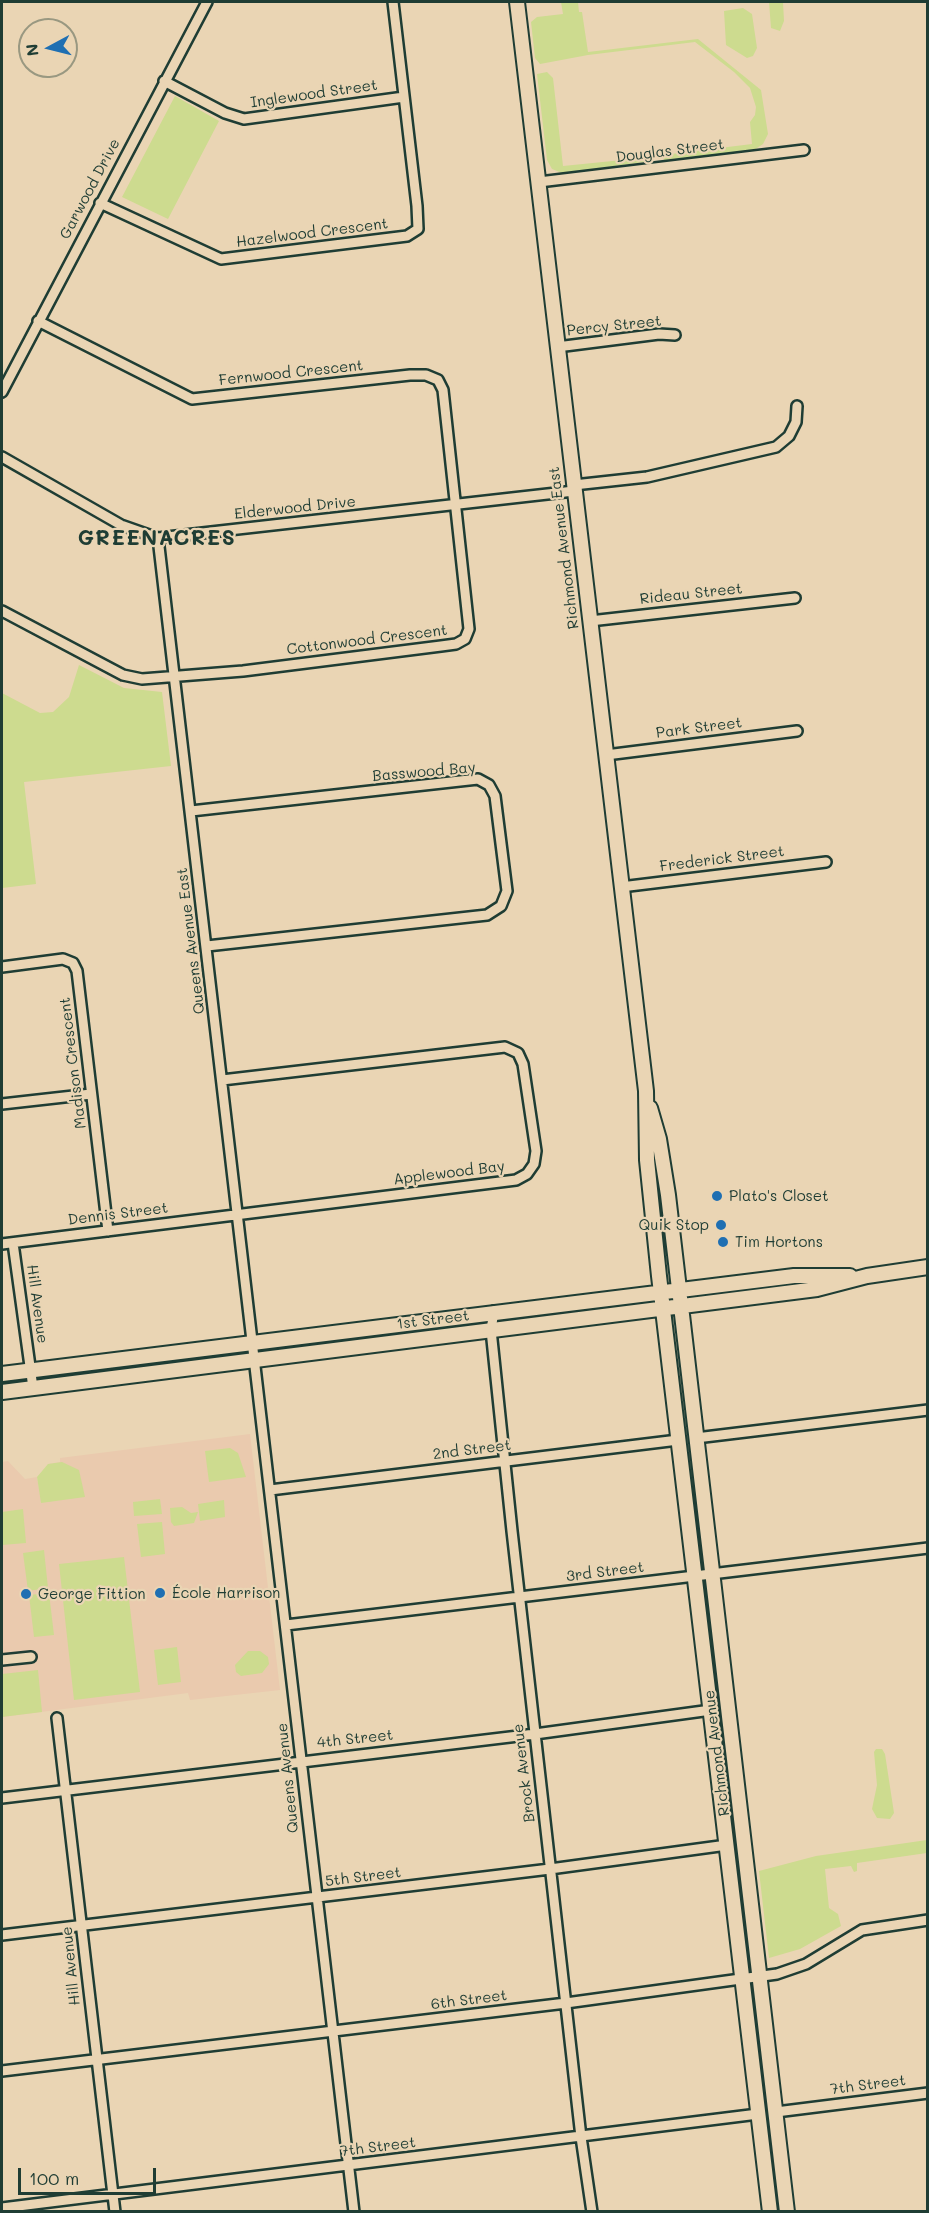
<!DOCTYPE html>
<html>
<head>
<meta charset="utf-8">
<style>
  body { margin:0 }
  #map { position:relative; width:929px; height:2213px; overflow:hidden; background:#ead5b4; font-family:Mali,sans-serif }
  canvas { display:block }
  .frame { position:absolute; inset:0; border:3px solid #1f3d34; pointer-events:none }
  .north { position:absolute; left:18px; top:18px; width:60px; height:60px; box-sizing:border-box; background:#ead5b4; border:2px solid #999881; border-radius:50%; rotate:263deg; font-size:16px; font-weight:700; line-height:24px; text-align:center; color:#1f3d34 }
  .north::after { content:''; display:block; margin:auto; width:21px; height:27px; background:#1f6fb2; clip-path:polygon(50% 0,100% 100%,50% 72%,0 100%) }
  .scale { position:absolute; left:18px; top:2168px; width:138px; height:27px; box-sizing:border-box; border:3px solid #1f3d34; border-top:0; padding-left:8px; font-size:18px; line-height:21px; white-space:nowrap; color:#1f3d34; -webkit-text-stroke:4px #ead5b4; paint-order:stroke }
</style>
</head>
<body>
<div id="map">
<canvas width="929" height="2213"></canvas>
<div class="frame"></div>
<div class="north">N</div>
<div class="scale">100 m</div>
</div>
<script>
const context = document.querySelector('canvas').getContext('2d');
context.lineJoin = 'round';
function fill(path, color) { context.fillStyle = color; context.fill(path, 'evenodd'); }
const toPath = rows => new Path2D(rows.map(r => 'M' + r).join(''));
function trace(path, color, width, dash) { context.strokeStyle = color; context.lineWidth = width; context.lineCap = dash ? 'butt' : 'round'; context.setLineDash(dash || []); context.stroke(path); }
function drawText(font, color, halo, rows, align = 'center') {
  context.font = font + ' Mali,sans-serif'; context.lineWidth = 4.5; context.setLineDash([]); context.textBaseline = 'middle'; context.strokeStyle = halo; context.fillStyle = color; for (const [text, x, y, turn = 0] of rows) {
    context.save(); context.translate(x, y); context.rotate((+turn || 0) * Math.PI / 180); context.textAlign = isNaN(turn) ? turn : align; if (halo) context.strokeText(text, 0, 0); context.fillText(text, 0, 0); context.restore();
  }
}
const built = toPath([
  [250,1434,280,1690,190,1700,188,1693,2,1717,2,1462,8,1461,25,1479,37,1477,39,1489,48,1464,60,1462,60,1458]
]);
const green = toPath([
  [561,2,578,2,579,12,582,12,588,52,698,39,761,90,768,134,763,144,754,150,664,160,663,155,752,144,750,122,755,115,756,107,750,88,734,72,695,42,588,55,540,64,535,58,531,22,537,17,563,14],
  [769,2,783,2,784,21,780,31,771,28],
  [743,8,752,14,757,48,753,56,747,58,726,45,724,11],
  [547,72,553,78,563,166,652,157,651,161,562,173,552,169,547,160,537,74],
  [175,96,219,121,168,219,122,197],
  [79,665,124,688,162,692,171,766,24,782,36,884,2,888,2,693,40,713,53,712,69,697],
  [230,1448,238,1453,246,1477,209,1482,205,1451],
  [62,1462,79,1470,85,1497,41,1503,37,1477,48,1464],
  [160,1499,162,1514,134,1516,133,1502],
  [224,1500,225,1517,200,1521,198,1504],
  [182,1507,191,1513,198,1512,194,1523,174,1526,171,1522,170,1508],
  [23,1509,26,1543,2,1545,2,1512],
  [162,1522,165,1554,141,1557,137,1524],
  [44,1550,48,1588,28,1591,23,1553],
  [124,1557,140,1692,74,1700,59,1564],
  [49,1593,54,1635,34,1637,29,1595],
  [177,1647,181,1682,158,1685,154,1650],
  [248,1651,260,1651,268,1657,269,1664,262,1673,241,1676,236,1672,235,1665],
  [38,1670,42,1712,2,1717,2,1674],
  [876,1749,882,1749,885,1754,894,1813,890,1819,877,1818,872,1809,877,1785,874,1752],
  [927,1840,927,1853,857,1863,857,1871,854,1872,851,1866,825,1869,829,1908,838,1914,841,1926,800,1949,769,1958,759,1871,816,1856]
]);
const street = toPath([
  [164,81,225,113,244,119,404,97],
  [539,182,804,150],
  [100,203,221,259,407,236,418,229,417,206,393,2],
  [557,347,659,334,675,335],
  [2,392,207,2],
  [2,457,121,525,158,538,574,491],
  [574,485,647,477,776,447,789,436,796,422,797,406],
  [158,538,354,2212],
  [2,611,123,675,142,679,243,671,441,646,456,644,465,639,469,629,443,390,438,380,426,375,410,375,192,399,38,321],
  [590,621,795,598],
  [606,755,797,731],
  [191,811,478,779,489,785,495,796,507,891,501,906,487,915,207,946],
  [621,887,826,862],
  [2,967,63,959,73,963,77,971,108,1231],
  [2,1104,91,1094],
  [13,1243,33,1388],
  [2,1244,516,1180,527,1174,534,1164,536,1151,523,1064,518,1053,505,1047,222,1080],
  [494,1311,491,1330,512,1531,581,2137,592,2212],
  [696,1438,928,1410],
  [270,1490,678,1440],
  [286,1625,928,1548],
  [2,1660,31,1657],
  [57,1718,115,2212],
  [2,1798,535,1734,711,1710],
  [2,1935,550,1869,727,1845],
  [2,2071,566,2003,777,1974,806,1964,862,1930,928,1920],
  [776,2112,928,2093],
  [2,2208,758,2114]
]);
const secondary = toPath([
  [517,2,646,1091,647,1160,659,1276,770,2212],
  [650,1108,659,1139,668,1195,787,2212],
  [2,1374,794,1276,850,1276],
  [2,1392,817,1289,867,1276,928,1267]
]);
const markers = [
  [717,1196,6,"#1f6fb2"],
  [721,1225,6,"#1f6fb2"],
  [723,1242,6,"#1f6fb2"],
  [160,1593,6,"#1f6fb2"],
  [26,1594,6,"#1f6fb2"]
];
const streetNames = [
  ["Inglewood Street",314,94,-8],
  ["Douglas Street",670,151,-7],
  ["Garwood Drive",90,189,-62],
  ["Hazelwood Crescent",312,233,-7],
  ["Percy Street",614,326,-6],
  ["Fernwood Crescent",291,373,-6],
  ["Elderwood Drive",295,508,-6],
  ["Richmond Avenue East",564,548,-97],
  ["Rideau Street",691,594,-6],
  ["Cottonwood Crescent",367,640,-7],
  ["Park Street",699,728,-7],
  ["Basswood Bay",424,772,-5],
  ["Frederick Street",722,859,-7],
  ["Queens Avenue East",191,941,-97],
  ["Madison Crescent",73,1063,-97],
  ["Applewood Bay",449,1173,-7],
  ["Dennis Street",118,1214,-7],
  ["Hill Avenue",37,1304,82],
  ["1st Street",433,1320,-7],
  ["2nd Street",472,1450,-7],
  ["3rd Street",605,1572,-7],
  ["4th Street",355,1739,-6],
  ["Richmond Avenue",717,1753,-97],
  ["Brock Avenue",524,1773,-97],
  ["Queens Avenue",288,1778,-96],
  ["5th Street",363,1877,-7],
  ["Hill Avenue",71,1966,-96],
  ["6th Street",469,2000,-7],
  ["7th Street",868,2085,-7],
  ["7th Street",378,2147,-7]
];
const poiNames = [
  ["Plato's Closet",729,1196],
  ["Quik Stop",709,1225,"right"],
  ["Tim Hortons",735,1242],
  ["École Harrison",172,1593],
  ["George Fittion",38,1594]
];
const districtNames = [
  ["GREENACRES",157,539]
];
fill(built, '#eacaae');
fill(green, '#cddb8f');
trace(street, '#1f3d34', 14);
trace(secondary, '#1f3d34', 18);
trace(street, '#ead5b4', 9);
trace(secondary, '#ead5b4', 14);
for (const [x, y, r, color] of markers) { const dot = new Path2D(); dot.arc(x, y, r, 0, 2 * Math.PI); context.fillStyle = color; context.fill(dot); trace(dot, '#ead5b4', 2); }
drawText('15px', '#1f3d34', '#ead5b4', streetNames);
drawText('15px', '#1f3d34', '#ead5b4', poiNames, 'left');
context.letterSpacing = '1.5px';
drawText('bold 21px', '#1f3d34', '#ead5b4', districtNames);
context.letterSpacing = '0px';
</script>
</body>
</html>
